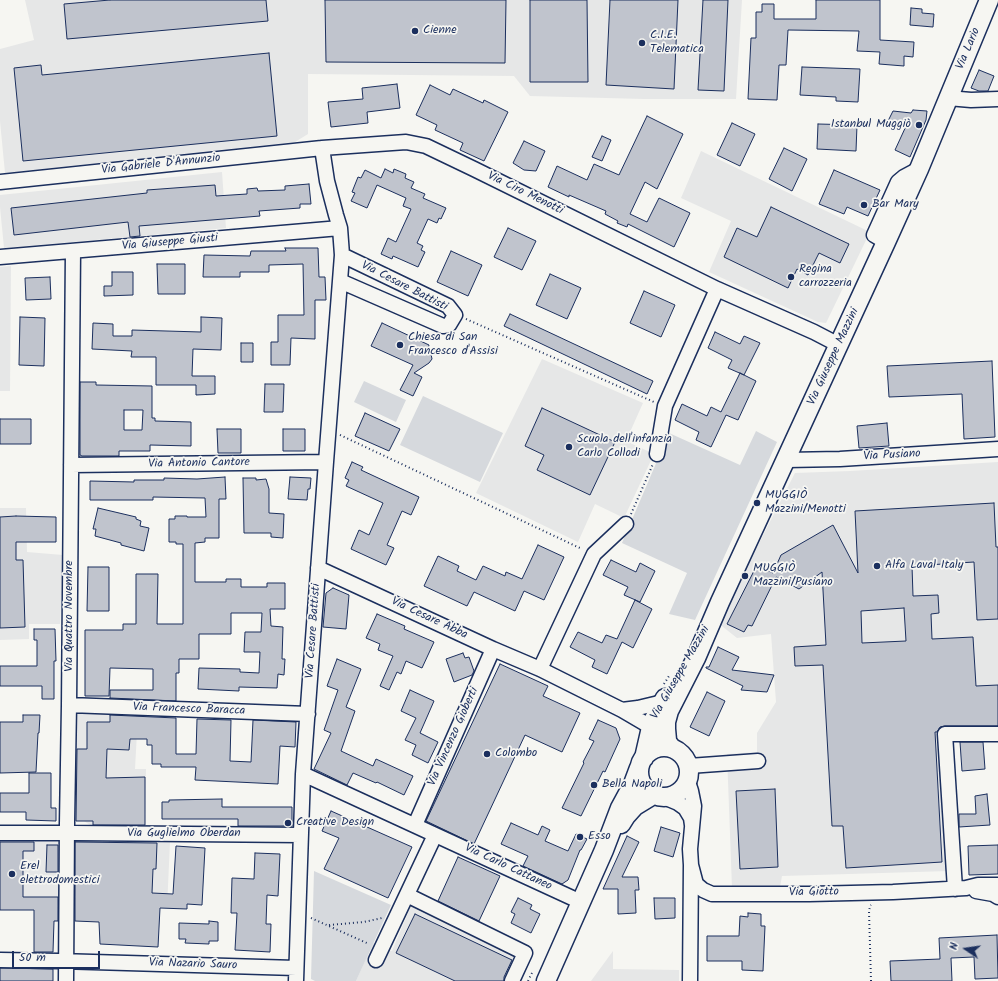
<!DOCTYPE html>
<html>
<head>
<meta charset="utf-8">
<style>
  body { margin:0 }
  #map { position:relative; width:998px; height:981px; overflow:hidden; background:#f6f6f2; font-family:Kalam,sans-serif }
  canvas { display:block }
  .north { position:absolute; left:946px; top:929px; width:40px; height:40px; -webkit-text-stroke:3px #f6f6f2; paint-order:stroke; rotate:283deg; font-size:11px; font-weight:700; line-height:16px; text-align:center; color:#1b2f5e }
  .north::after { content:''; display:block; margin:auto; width:14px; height:18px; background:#1b2f5e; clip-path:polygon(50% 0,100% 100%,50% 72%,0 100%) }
  .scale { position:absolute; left:12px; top:951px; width:88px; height:18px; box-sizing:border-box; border:2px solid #1b2f5e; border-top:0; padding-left:5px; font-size:12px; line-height:14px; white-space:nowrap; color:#1b2f5e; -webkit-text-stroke:3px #f6f6f2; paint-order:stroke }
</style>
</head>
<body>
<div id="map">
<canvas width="998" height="981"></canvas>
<div class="north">N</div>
<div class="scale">50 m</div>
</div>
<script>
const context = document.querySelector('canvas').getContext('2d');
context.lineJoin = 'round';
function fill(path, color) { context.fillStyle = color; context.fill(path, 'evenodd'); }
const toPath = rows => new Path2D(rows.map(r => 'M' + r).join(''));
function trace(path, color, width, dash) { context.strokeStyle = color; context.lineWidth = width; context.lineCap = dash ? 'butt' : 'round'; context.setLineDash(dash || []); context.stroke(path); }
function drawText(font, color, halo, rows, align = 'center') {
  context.font = font + ' Kalam,sans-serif'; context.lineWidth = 3.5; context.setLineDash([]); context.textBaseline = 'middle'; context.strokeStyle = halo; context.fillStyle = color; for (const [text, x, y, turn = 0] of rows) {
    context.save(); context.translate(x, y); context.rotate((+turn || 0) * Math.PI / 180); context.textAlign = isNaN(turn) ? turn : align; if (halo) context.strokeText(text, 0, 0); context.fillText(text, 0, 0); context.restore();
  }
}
const built = toPath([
  [25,0,742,0,736,99,644,99,530,96,514,76,308,74,308,134,295,142,5,173,0,121,0,49,34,40],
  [701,151,870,232,826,323,818,322,709,272,731,221,681,198],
  [222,172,226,228,130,237,4,248,0,207,0,195],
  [11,266,10,391,0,391,0,267],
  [542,359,643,403,626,441,654,454,624,518,595,504,578,542,476,493],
  [998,462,998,728,941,731,949,871,782,876,780,887,732,888,727,754,757,752,757,733,776,702,771,634,737,638,718,623,795,473,850,471],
  [0,508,26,508,27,552,63,555,60,624,29,624,29,639,0,640],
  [80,712,110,714,138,714,135,769,146,769,145,827,93,827,84,821,75,821,73,778,74,717],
  [109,841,170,842,167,908,108,906],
  [0,842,60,842,60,910,0,910],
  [416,894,479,922,534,949,522,981,356,981,373,943,392,951],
  [613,951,613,969,679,970,679,981,591,981]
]);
const green = toPath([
  [364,381,406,400,396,422,354,402],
  [423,396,503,433,480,482,400,445],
  [756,431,777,442,695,620,669,614,687,573,622,543,669,433,740,465],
  [314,871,391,905,356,981,315,981,311,979]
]);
const building = toPath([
  [110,0,266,0,268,21,67,39,64,4,110,0],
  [325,0,506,0,505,63,326,62,325,0],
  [530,0,587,0,588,82,530,82,530,0],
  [610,0,678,0,674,89,606,85,610,0],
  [703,0,728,0,724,91,698,90,703,0],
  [816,0,880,0,880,40,914,42,913,57,904,56,904,66,879,64,880,52,857,51,859,31,788,30,786,65,779,65,777,100,748,99,751,38,756,38,756,12,762,12,762,4,774,4,774,19,816,19,816,0],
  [911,8,922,9,922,13,934,14,933,27,910,25,911,8],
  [269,53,277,136,23,161,14,68,41,65,42,75,269,53],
  [802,67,860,69,858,102,836,101,836,97,800,95,802,67],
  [979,70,994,76,988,91,979,91,971,88,979,70],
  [397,84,400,108,367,112,368,123,331,127,328,102,363,99,362,88,397,84],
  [430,85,450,95,453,89,483,103,484,100,508,112,484,161,460,150,463,143,435,130,437,125,416,115,430,85],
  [913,110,927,111,926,120,910,157,895,150,907,124,887,123,893,111,911,113,913,110],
  [647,116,683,134,657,189,645,182,630,214,647,222,659,198,690,213,674,247,628,224,627,227,617,223,618,221,605,214,606,211,569,195,569,197,548,187,557,166,587,180,594,164,619,175,647,116],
  [732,123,755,134,740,166,717,155,732,123],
  [818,124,857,125,856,151,817,149,818,124],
  [602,136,611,140,602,161,592,157,602,136],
  [524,141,545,151,536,171,524,170,513,163,524,141],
  [784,148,807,159,792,191,769,179,784,148],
  [385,169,393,173,394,169,406,174,405,178,414,182,411,188,425,194,423,198,446,208,441,219,439,218,437,223,428,219,417,243,423,246,421,250,425,252,418,267,393,256,392,259,381,254,388,238,396,242,411,209,403,206,406,198,377,185,367,208,351,201,355,193,352,192,358,177,361,178,365,170,381,178,385,169],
  [834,170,880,190,868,216,847,207,844,214,819,204,834,170],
  [309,184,311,204,300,204,300,208,259,211,260,216,139,226,140,236,130,237,128,222,14,235,11,208,147,193,147,190,215,185,216,196,247,194,247,189,257,188,258,191,285,190,285,186,309,184],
  [771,207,849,244,840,263,819,253,808,275,797,269,788,288,724,257,737,228,757,237,771,207],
  [508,228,536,241,522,270,494,257,508,228],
  [285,248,318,248,319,277,325,277,326,300,315,300,315,339,291,338,290,365,271,365,271,342,278,342,278,315,304,315,303,264,269,265,269,272,240,272,240,277,203,277,204,255,250,256,251,251,286,251,285,248],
  [451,251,482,265,468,296,437,282,451,251],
  [157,264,185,264,185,294,158,294,157,264],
  [112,272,133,272,133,295,104,296,104,286,112,286,112,272],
  [550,274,581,288,567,319,536,305,550,274],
  [50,277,51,299,26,300,25,278,50,277],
  [644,291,675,305,661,337,630,323,644,291],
  [510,314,653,381,647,394,504,326,510,314],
  [20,317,45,318,44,366,19,365,20,317],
  [201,317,222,318,221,350,193,349,192,376,215,376,215,394,196,395,196,385,156,385,156,357,131,357,132,351,92,349,93,323,113,324,113,336,132,336,132,330,201,332,201,317],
  [382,323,429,345,428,349,431,354,432,359,429,363,414,373,422,377,413,396,400,390,413,365,371,346,382,323],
  [715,332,740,344,744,336,760,343,744,375,728,368,732,360,708,348,715,332],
  [241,343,253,343,253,362,241,362,241,343],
  [992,361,995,437,964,439,962,394,889,397,887,366,992,361],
  [740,373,756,381,738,420,726,415,711,447,696,440,699,432,675,420,682,404,707,416,711,407,721,412,740,373],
  [80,382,96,382,96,385,152,386,152,418,155,418,155,421,191,422,191,446,150,445,150,451,119,451,119,456,82,456,80,455,80,382],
  [124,410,143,410,142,430,124,430,124,410],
  [265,384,284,384,283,412,264,412,265,384],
  [542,408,615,442,590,495,537,470,544,455,525,446,542,408],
  [365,413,400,429,389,451,355,436,365,413],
  [0,419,31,419,31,444,0,444,0,419],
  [887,423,889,446,859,448,857,426,887,423],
  [217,429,241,429,241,453,218,453,217,429],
  [283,429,305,429,305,451,283,451,283,429],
  [352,462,363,467,361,470,419,497,411,515,402,511,387,545,394,548,386,565,351,549,359,530,369,535,383,503,346,486,349,480,345,478,352,462],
  [225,477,226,499,219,499,219,538,205,538,205,542,195,543,195,582,226,582,226,579,241,579,241,587,267,587,267,583,285,583,285,609,270,609,271,626,283,627,282,659,285,659,284,675,278,674,277,688,239,687,239,691,198,689,199,668,240,669,240,672,259,673,260,652,244,652,245,632,261,632,262,613,231,613,231,634,199,634,199,659,179,659,179,673,176,673,176,701,110,698,110,690,153,690,153,669,110,668,109,696,85,696,85,630,123,630,123,624,136,624,136,574,158,574,157,624,183,624,183,544,176,544,176,542,169,542,169,519,175,519,175,516,187,516,187,517,206,517,205,498,153,497,153,500,90,500,90,481,134,482,134,480,164,480,164,478,197,479,225,477],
  [290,477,311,478,310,489,308,489,307,500,288,499,290,477],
  [243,478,256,478,256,480,266,479,269,489,269,513,284,514,283,538,271,537,271,533,244,533,243,478],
  [994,503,996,547,998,547,998,619,977,620,974,562,912,566,913,596,938,595,939,613,931,614,932,639,973,637,976,686,998,685,998,726,945,726,940,727,937,732,935,732,942,862,846,868,843,826,832,826,823,665,795,666,794,647,826,645,822,572,799,589,776,577,752,626,748,625,744,632,727,624,757,565,773,573,781,555,833,525,858,573,855,511,994,503],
  [904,608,906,641,862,643,861,611,904,608],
  [98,508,136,517,136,519,141,521,140,526,149,528,144,551,121,545,121,543,95,536,96,529,93,529,98,508],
  [16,516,56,517,56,542,16,542,16,560,23,560,25,627,0,628,0,517,16,516],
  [538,545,564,557,544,600,524,591,515,611,474,592,467,606,424,586,438,556,459,566,457,571,476,580,483,566,505,576,506,572,522,579,538,545],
  [611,560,636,572,640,563,655,571,640,602,624,595,628,587,603,575,611,560],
  [88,567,109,567,109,611,87,611,88,567],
  [333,588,349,595,346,629,323,627,326,593,333,588],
  [635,600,652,609,633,648,622,642,607,674,592,667,595,660,570,647,578,632,602,643,606,635,617,639,635,600],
  [377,614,405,626,404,629,434,642,422,668,406,661,401,674,397,672,389,690,380,686,393,656,378,650,380,644,366,638,377,614],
  [34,629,55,629,56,661,54,661,54,699,42,699,42,686,0,686,0,666,37,666,37,640,34,640,34,629],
  [718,647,739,657,732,670,774,675,767,692,741,690,743,686,706,668,706,667,709,667,718,647],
  [463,653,465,658,469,657,474,671,472,675,454,682,446,659,463,653],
  [337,659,361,669,346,707,355,711,341,751,373,766,376,759,413,776,404,795,377,782,376,783,353,773,347,785,314,769,331,733,324,730,338,690,327,686,337,659],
  [500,664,548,686,543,696,580,713,562,752,525,735,474,844,426,821,500,664],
  [410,690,434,701,420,733,438,742,428,763,412,755,416,745,405,740,416,718,401,711,410,690],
  [707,692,725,701,709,736,690,727,707,692],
  [23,715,40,715,39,733,38,733,36,772,0,773,0,722,23,722,23,715],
  [110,715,176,718,176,754,196,754,197,719,231,720,230,761,251,762,253,720,296,722,295,747,280,746,278,784,195,780,196,767,161,767,161,764,152,764,152,745,147,745,147,739,130,739,129,750,107,749,106,778,145,777,145,825,93,825,93,821,76,821,77,749,87,749,87,722,110,722,110,715],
  [598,720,616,728,620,739,605,772,603,771,581,816,562,808,584,763,583,762,594,741,589,739,598,720],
  [960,742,983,742,985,769,962,771,960,742],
  [29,773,51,773,51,808,56,808,56,821,26,820,26,812,0,812,0,793,29,793,29,773],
  [775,789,778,867,740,869,736,791,775,789],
  [987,794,990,825,959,827,959,814,976,814,975,796,987,794],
  [222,799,222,807,292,807,292,826,238,826,238,819,162,819,162,802,169,802,169,800,222,799],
  [331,811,412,847,388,898,324,869,339,838,322,831,331,811],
  [511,823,538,835,542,826,550,830,545,841,568,851,576,834,587,839,581,850,580,850,568,880,562,884,523,866,528,856,501,844,511,823],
  [661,827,680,833,673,857,654,851,661,827],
  [627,836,639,842,622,877,638,877,639,890,635,890,636,913,618,914,618,889,603,889,627,836],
  [0,842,34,842,34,851,23,851,23,897,58,897,58,921,54,921,53,952,34,952,34,910,0,910,0,842],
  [75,842,157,843,156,869,153,869,152,893,173,894,176,846,205,848,202,905,187,904,187,909,160,908,158,947,100,944,99,922,75,921,75,842],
  [47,845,58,845,58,872,46,872,47,845],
  [998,845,998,874,969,875,968,846,998,845],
  [255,853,280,854,278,896,267,895,266,924,271,924,270,952,235,950,237,913,231,913,232,878,254,879,255,853],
  [458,857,500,876,479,921,438,901,458,857],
  [518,898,532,905,530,909,540,914,531,933,511,923,515,914,511,912,518,898],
  [654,898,675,898,675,918,655,919,654,898],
  [748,913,761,914,761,926,765,926,763,971,742,970,742,961,707,961,707,936,739,936,740,916,748,917,748,913],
  [415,914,512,960,504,977,504,981,455,981,396,953,415,914],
  [209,921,218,922,218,941,209,941,209,944,185,943,186,939,179,939,179,923,209,924,209,921],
  [997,935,998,978,975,979,974,957,951,958,952,981,891,981,890,961,940,959,939,938,997,935],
  [0,968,53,969,53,981,0,981,0,968]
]);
const path = toPath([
  [466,319,654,402],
  [340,435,582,549],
  [631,514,653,464],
  [664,684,669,676],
  [311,918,369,944],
  [329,925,364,922,382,918],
  [528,981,532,973],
  [871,981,869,911,870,906,871,905]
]);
const minor = toPath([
  [948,98,971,100,998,99],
  [0,182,322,148,406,142,426,146,474,169,717,289,665,406,657,454],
  [886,242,874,235,898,182,904,177,919,169],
  [0,257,340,228],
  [340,281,443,326,449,325,455,315,448,306,342,255],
  [717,289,814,332,839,345],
  [786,460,840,459,998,449],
  [71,465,326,462],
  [318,568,493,649,540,669,622,710,651,727],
  [540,669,594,554,626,524],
  [69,705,308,714],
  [622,710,638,708,663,702],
  [689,766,758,761],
  [303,774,581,902],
  [688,782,691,791,694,806,690,849,691,865,690,981],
  [666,798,678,803,685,808,691,818,692,825],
  [415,825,493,649],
  [0,833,74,833,301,835],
  [691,865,696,884,703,890,712,894,809,894,893,892,966,888,978,885,998,885],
  [955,889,945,734,998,734],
  [976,891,993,894,998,897],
  [407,895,525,953,512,981],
  [0,960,59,961,296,968],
  [376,960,435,835],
  [66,981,67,823,69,705,73,251],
  [296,981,303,774,326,462,342,255,340,228,336,215,327,181,322,148]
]);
const major = toPath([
  '639 772a25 25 0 1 1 50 0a25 25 0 1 1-50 0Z',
  [672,748,668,743,667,740,666,729,666,722,669,711,696,658,720,602,886,242,919,169,989,0],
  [644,758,652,723,665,698],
  [621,824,626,816,635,806,653,795],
  [546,981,604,850,620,808,633,784,639,768]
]);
const markers = [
  [415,31,4,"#1b2f5e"],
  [642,43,4,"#1b2f5e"],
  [919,125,4,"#1b2f5e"],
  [864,205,4,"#1b2f5e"],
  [791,277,4,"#1b2f5e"],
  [400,345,4,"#1b2f5e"],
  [569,447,4,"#1b2f5e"],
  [757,503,4,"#1b2f5e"],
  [877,566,4,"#1b2f5e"],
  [745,576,4,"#1b2f5e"],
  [487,754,4,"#1b2f5e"],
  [594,785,4,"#1b2f5e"],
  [288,823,4,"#1b2f5e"],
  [580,837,4,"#1b2f5e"],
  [12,874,4,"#1b2f5e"]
];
const poiNames = [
  ["Cienne",423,31],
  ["C.I.E.",650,36],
  ["Telematica",650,50],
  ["Istanbul Muggiò",911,125,"right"],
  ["Bar Mary",872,205],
  ["Regina",799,270],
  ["carrozzeria",799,284],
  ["Chiesa di San",408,338],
  ["Francesco d'Assisi",408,352],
  ["Scuola dell'infanzia",577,440],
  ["Carlo Collodi",577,454],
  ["MUGGIÒ",765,496],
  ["Mazzini/Menotti",765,510],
  ["Alfa Laval Italy",885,566],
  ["MUGGIÒ",753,569],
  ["Mazzini/Pusiano",753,583],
  ["Colombo",495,754],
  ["Bella Napoli",602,785],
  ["Creative Design",296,823],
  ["Esso",588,837],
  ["Erel",20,867],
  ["elettrodomestici",20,881]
];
const streetNames = [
  ["Via Lario",969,49,-67],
  ["Via Gabriele D'Annunzio",161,165,-6],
  ["Via Ciro Menotti",525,194,26],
  ["Via Giuseppe Giusti",170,243,-5],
  ["Via Cesare Battisti",404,287,27],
  ["Via Giuseppe Mazzini",834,357,-65],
  ["Via Pusiano",892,456,-3],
  ["Via Antonio Cantore",199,464,-1],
  ["Via Quattro Novembre",70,616,-90],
  ["Via Cesare Abba",429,619,25],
  ["Via Cesare Battisti",314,631,-86],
  ["Via Giuseppe Mazzini",681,673,-60],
  ["Via Francesco Baracca",189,710,2],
  ["Via Vincenzo Gioberti",454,737,-66],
  ["Via Guglielmo Oberdan",184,834],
  ["Via Carlo Cattaneo",508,868,25],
  ["Via Giotto",814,893,-1],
  ["Via Nazario Sauro",193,965,2]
];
fill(built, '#e6e7e7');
fill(green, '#d6d9dd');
fill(building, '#c0c4cd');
trace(building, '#1b2f5e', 1);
trace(minor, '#1b2f5e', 17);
trace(major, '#1b2f5e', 21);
trace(path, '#1b2f5e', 2, [1, 3]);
trace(minor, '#f6f6f2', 14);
trace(major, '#f6f6f2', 18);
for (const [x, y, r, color] of markers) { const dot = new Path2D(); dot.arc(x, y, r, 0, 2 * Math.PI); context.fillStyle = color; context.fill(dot); trace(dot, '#f6f6f2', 1.5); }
drawText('12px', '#1b2f5e', '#f6f6f2', poiNames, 'left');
drawText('12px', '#1b2f5e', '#f6f6f2', streetNames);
</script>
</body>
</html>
